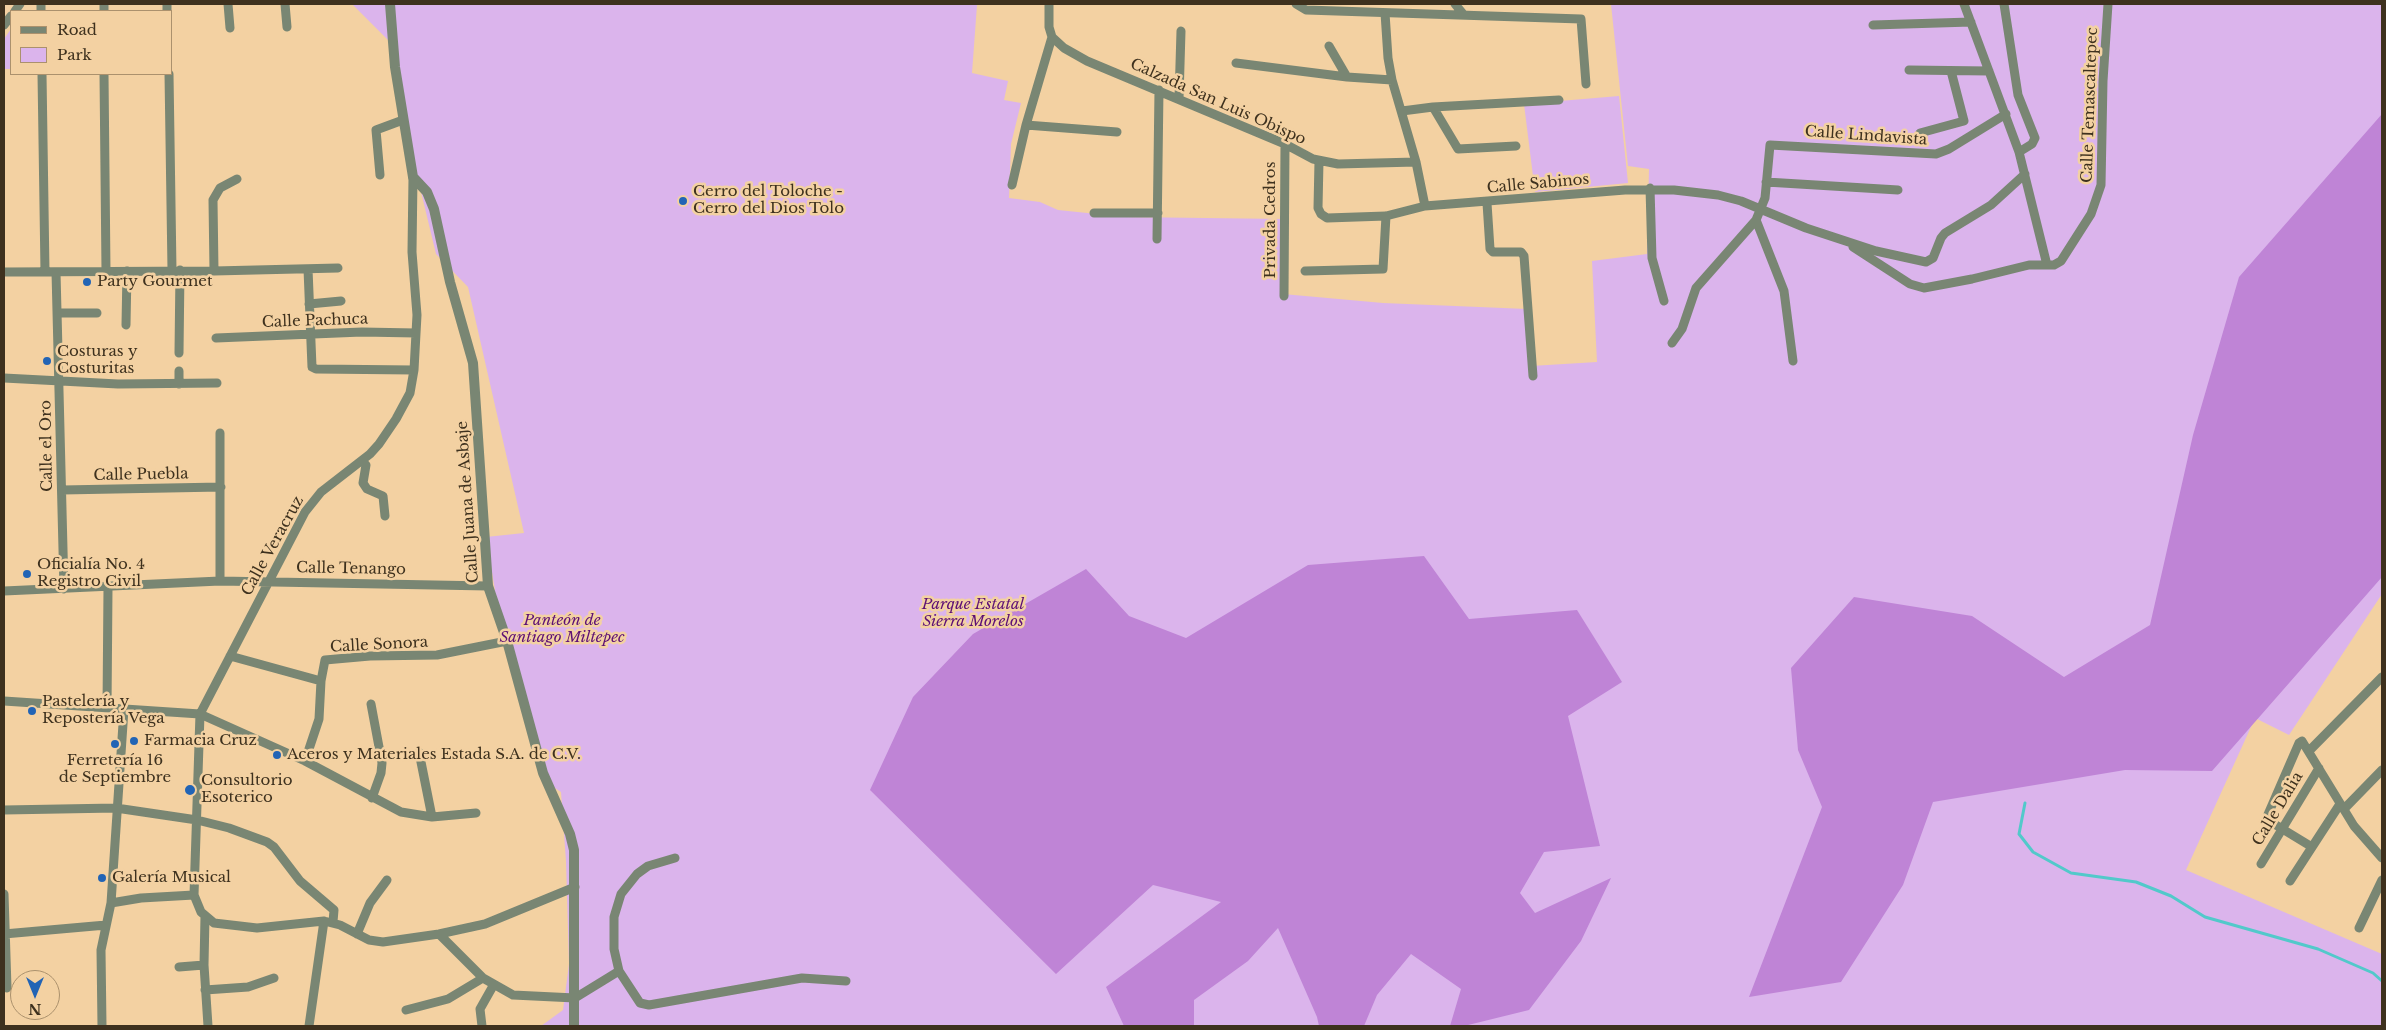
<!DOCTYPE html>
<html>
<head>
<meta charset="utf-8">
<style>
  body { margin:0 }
  #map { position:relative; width:2386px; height:1030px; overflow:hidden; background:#f3d1a2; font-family:"Libre Baskerville",serif }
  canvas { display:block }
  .frame { position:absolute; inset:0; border:5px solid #3e311e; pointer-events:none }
  .legend { position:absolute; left:10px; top:10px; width:162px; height:65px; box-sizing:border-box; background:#f3d1a2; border:1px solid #ab916d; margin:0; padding:6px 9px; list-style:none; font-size:15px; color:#3e311e }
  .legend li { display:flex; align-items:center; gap:10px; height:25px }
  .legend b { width:25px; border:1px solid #ab916d }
  .north { position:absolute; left:10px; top:970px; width:50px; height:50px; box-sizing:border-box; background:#f3d1a2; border:1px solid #ab916d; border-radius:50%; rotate:180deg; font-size:14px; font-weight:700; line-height:20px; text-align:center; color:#3e311e }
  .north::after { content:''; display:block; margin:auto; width:18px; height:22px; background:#2264b5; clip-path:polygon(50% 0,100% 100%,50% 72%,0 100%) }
</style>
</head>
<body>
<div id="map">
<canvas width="2386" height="1030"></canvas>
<div class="frame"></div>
<ul class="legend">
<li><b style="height:6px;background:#798673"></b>Road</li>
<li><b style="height:14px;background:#dbb4ec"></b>Park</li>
</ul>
<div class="north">N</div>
</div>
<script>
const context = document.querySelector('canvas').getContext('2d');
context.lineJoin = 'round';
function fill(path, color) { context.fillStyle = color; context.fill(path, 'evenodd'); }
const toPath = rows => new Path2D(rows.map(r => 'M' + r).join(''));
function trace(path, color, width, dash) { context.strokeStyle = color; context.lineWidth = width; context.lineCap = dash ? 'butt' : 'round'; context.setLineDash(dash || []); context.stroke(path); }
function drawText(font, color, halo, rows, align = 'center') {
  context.font = font + ' "Libre Baskerville",serif'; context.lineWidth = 5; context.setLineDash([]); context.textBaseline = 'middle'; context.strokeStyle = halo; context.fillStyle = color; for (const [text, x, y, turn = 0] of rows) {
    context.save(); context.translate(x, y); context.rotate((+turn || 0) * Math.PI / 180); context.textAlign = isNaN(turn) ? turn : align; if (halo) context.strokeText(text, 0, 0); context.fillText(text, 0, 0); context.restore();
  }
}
const green = toPath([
  [352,4,977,5,972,73,1008,81,1004,100,1021,103,1011,144,1009,198,1040,202,1058,210,1126,217,1285,219,1283,294,1383,303,1527,309,1531,366,1597,362,1592,261,1647,254,1649,169,1628,166,1611,4,2382,4,2382,594,2289,735,2255,718,2186,870,2382,954,2382,1026,541,1026,563,1010,569,964,566,861,561,792,546,782,493,591,495,590,486,537,524,533,468,287,436,254,404,121,389,41],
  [11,29,11,69,4,69,4,39],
  [1619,96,1628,183,1535,192,1524,104]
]);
const forest = toPath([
  [2382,114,2382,577,2212,771,2125,770,1933,802,1903,885,1841,982,1749,997,1822,807,1798,750,1791,668,1854,597,1972,616,2064,677,2150,625,2193,435,2239,277],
  [1424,556,1469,619,1577,610,1622,682,1568,716,1600,846,1544,852,1520,893,1535,913,1611,878,1581,941,1529,1010,1464,1026,1450,1026,1461,989,1411,954,1377,995,1364,1026,1319,1026,1317,1017,1278,928,1248,961,1194,1000,1194,1026,1124,1026,1106,987,1221,902,1153,885,1056,974,870,790,913,697,973,634,1086,569,1129,616,1186,638,1308,565]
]);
const stream = toPath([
  [2025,803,2019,834,2033,852,2071,873,2136,882,2171,896,2205,917,2318,949,2373,973,2382,981]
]);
const minor = toPath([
  [41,4,41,11],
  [104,4,104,11],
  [167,4,167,11],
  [228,4,230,28],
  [285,4,287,27],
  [1049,4,1049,27,1052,37,1064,48,1087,61,1285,144,1313,159,1338,164,1416,162],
  [1296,4,1306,10,1581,19,1586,84],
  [1455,4,1464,15],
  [1964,4,2019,152,2047,265],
  [2004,4,2018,95,2035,138,2032,144,2019,152],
  [15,11,20,4],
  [1385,13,1388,58,1392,80,1416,162,1425,206],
  [4,25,11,16],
  [1873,25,1971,22],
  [1329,46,1347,77],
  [1236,63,1347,77,1392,80],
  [1909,70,1989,71],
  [42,74,45,272],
  [104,74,106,271],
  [169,74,172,270],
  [1179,98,1181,31],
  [1433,107,1458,149,1516,146],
  [1402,111,1433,107,1559,100],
  [1026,125,1117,132],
  [1920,133,1964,121,1951,71],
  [1319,161,1318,208,1321,214,1327,218,1386,216,1425,206,1625,190,1674,190,1718,195,1741,201,1806,228,1876,251,1926,262,1933,258,1941,238,1945,233,1991,205,2025,174],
  [380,175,376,130,403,120],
  [413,177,412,252,417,315,414,370,410,393,396,419,379,444,370,454,321,492,305,512,200,714,194,895,201,912,214,923,257,928,324,921,340,925,369,940,383,942,439,934,485,924,575,887],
  [1766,182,1898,190],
  [1012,185,1026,125,1052,37],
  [1650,188,1652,258,1664,301],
  [1487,203,1490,249,1493,252,1521,252,1524,256,1533,376],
  [1094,213,1158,213],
  [1157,239,1159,90],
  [1853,247,1910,284,1924,288,1972,279,2029,265,2054,265,2061,261,2091,214,2101,185,2103,81,2108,4],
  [308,269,312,367,316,369,414,370],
  [214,271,213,200,220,188,237,179],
  [1305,271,1383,269,1386,216],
  [4,272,214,271,338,268],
  [56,272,64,589],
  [1284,296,1285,144],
  [309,304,341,301],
  [58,313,97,313],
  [126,325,127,271],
  [216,338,362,332,416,333],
  [1672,343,1682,329,1696,288,1756,220],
  [179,353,180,270],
  [1793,361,1784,291,1756,220,1765,198,1770,145,1936,154,1949,149,2006,114],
  [4,378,118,384,217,383],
  [179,384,179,371],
  [366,465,363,483,367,489,383,496,385,516],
  [62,490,221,487],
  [220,581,220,433],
  [4,591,220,581,488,586],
  [230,656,321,681],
  [4,701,200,714,305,761,401,812,432,817,476,813],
  [371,704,382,763,381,773,372,798],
  [107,708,108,588],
  [2309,751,2382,677],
  [419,752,432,817],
  [305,761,319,719,321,681,325,660,370,656,437,655,507,641],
  [2344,809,2382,770],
  [4,810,116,808,197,820,229,828,267,842,274,847,300,881,334,910,333,922],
  [2312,847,2266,819,2299,743,2302,741,2354,826,2382,858],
  [675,858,648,866,637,874,621,894,614,917,614,949,619,971,640,1003,649,1005,802,978,846,981],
  [2261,864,2319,768],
  [2290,881,2340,804],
  [4,894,7,988],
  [111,903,141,898,194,895],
  [205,916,204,965,208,1026],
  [2359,928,2382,880],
  [4,934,106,925],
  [357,934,370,903,387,880],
  [439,934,483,978,513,995,575,998,619,971],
  [179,967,204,965],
  [205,990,248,987,274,978],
  [406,1010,448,999,483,978],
  [102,1026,101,950,111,903,124,709],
  [309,1026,324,921],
  [482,1026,480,1009,493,986]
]);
const tertiary = toPath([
  [390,4,395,67,413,177,427,192,434,209,450,282,473,363,488,586,507,641,543,773,570,834,574,850,574,1026]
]);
const markers = [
  [683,201,5,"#2264b5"],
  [87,282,5,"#2264b5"],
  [47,361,5,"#2264b5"],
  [27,574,5,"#2264b5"],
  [32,711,5,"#2264b5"],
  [134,741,5,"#2264b5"],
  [115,744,5,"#2264b5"],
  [277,755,5,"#2264b5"],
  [190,790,6,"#2264b5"],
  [102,878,5,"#2264b5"]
];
const streetNames = [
  ["Calzada San Luis Obispo",1218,102,24],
  ["Calle Temascaltepec",2090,105,-88],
  ["Calle Lindavista",1866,136,4],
  ["Calle Sabinos",1538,184,-5],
  ["Privada Cedros",1271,220,-90],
  ["Calle Pachuca",315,321,-2],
  ["Calle el Oro",47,446,-91],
  ["Calle Puebla",141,475,-1],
  ["Calle Juana de Asbaje",468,502,-94],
  ["Calle Veracruz",273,546,-61],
  ["Calle Tenango",351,569,1],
  ["Calle Sonora",379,645,-3],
  ["Calle Dalia",2278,809,-59]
];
const poiNames = [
  ["Cerro del Toloche -",693,192],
  ["Cerro del Dios Tolo",693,209],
  ["Party Gourmet",97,282],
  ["Costuras y",57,352],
  ["Costuritas",57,369],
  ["Oficialía No. 4",37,565],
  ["Registro Civil",37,582],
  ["Pastelería y",42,702],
  ["Repostería Vega",42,719],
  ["Farmacia Cruz",144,741],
  ["Aceros y Materiales Estada S.A. de C.V.",287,755],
  ["Ferretería 16",115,761,"center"],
  ["de Septiembre",115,778,"center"],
  ["Consultorio",201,781],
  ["Esoterico",201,798],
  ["Galería Musical",112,878]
];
const parkNames = [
  ["Parque Estatal",973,605],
  ["Sierra Morelos",973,622],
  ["Panteón de",562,621],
  ["Santiago Miltepec",562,638]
];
fill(green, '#dbb4ec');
fill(forest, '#bf84d6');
trace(stream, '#52c9ca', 3);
trace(minor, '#798673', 9);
trace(tertiary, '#798673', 10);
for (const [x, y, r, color] of markers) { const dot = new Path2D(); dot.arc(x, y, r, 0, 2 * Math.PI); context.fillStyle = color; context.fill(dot); trace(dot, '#f3d1a2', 2); }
drawText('15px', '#3e311e', '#f3d1a2', streetNames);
drawText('15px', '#3e311e', '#f3d1a2', poiNames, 'left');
drawText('italic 15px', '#5d1075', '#f3d1a2', parkNames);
</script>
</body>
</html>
